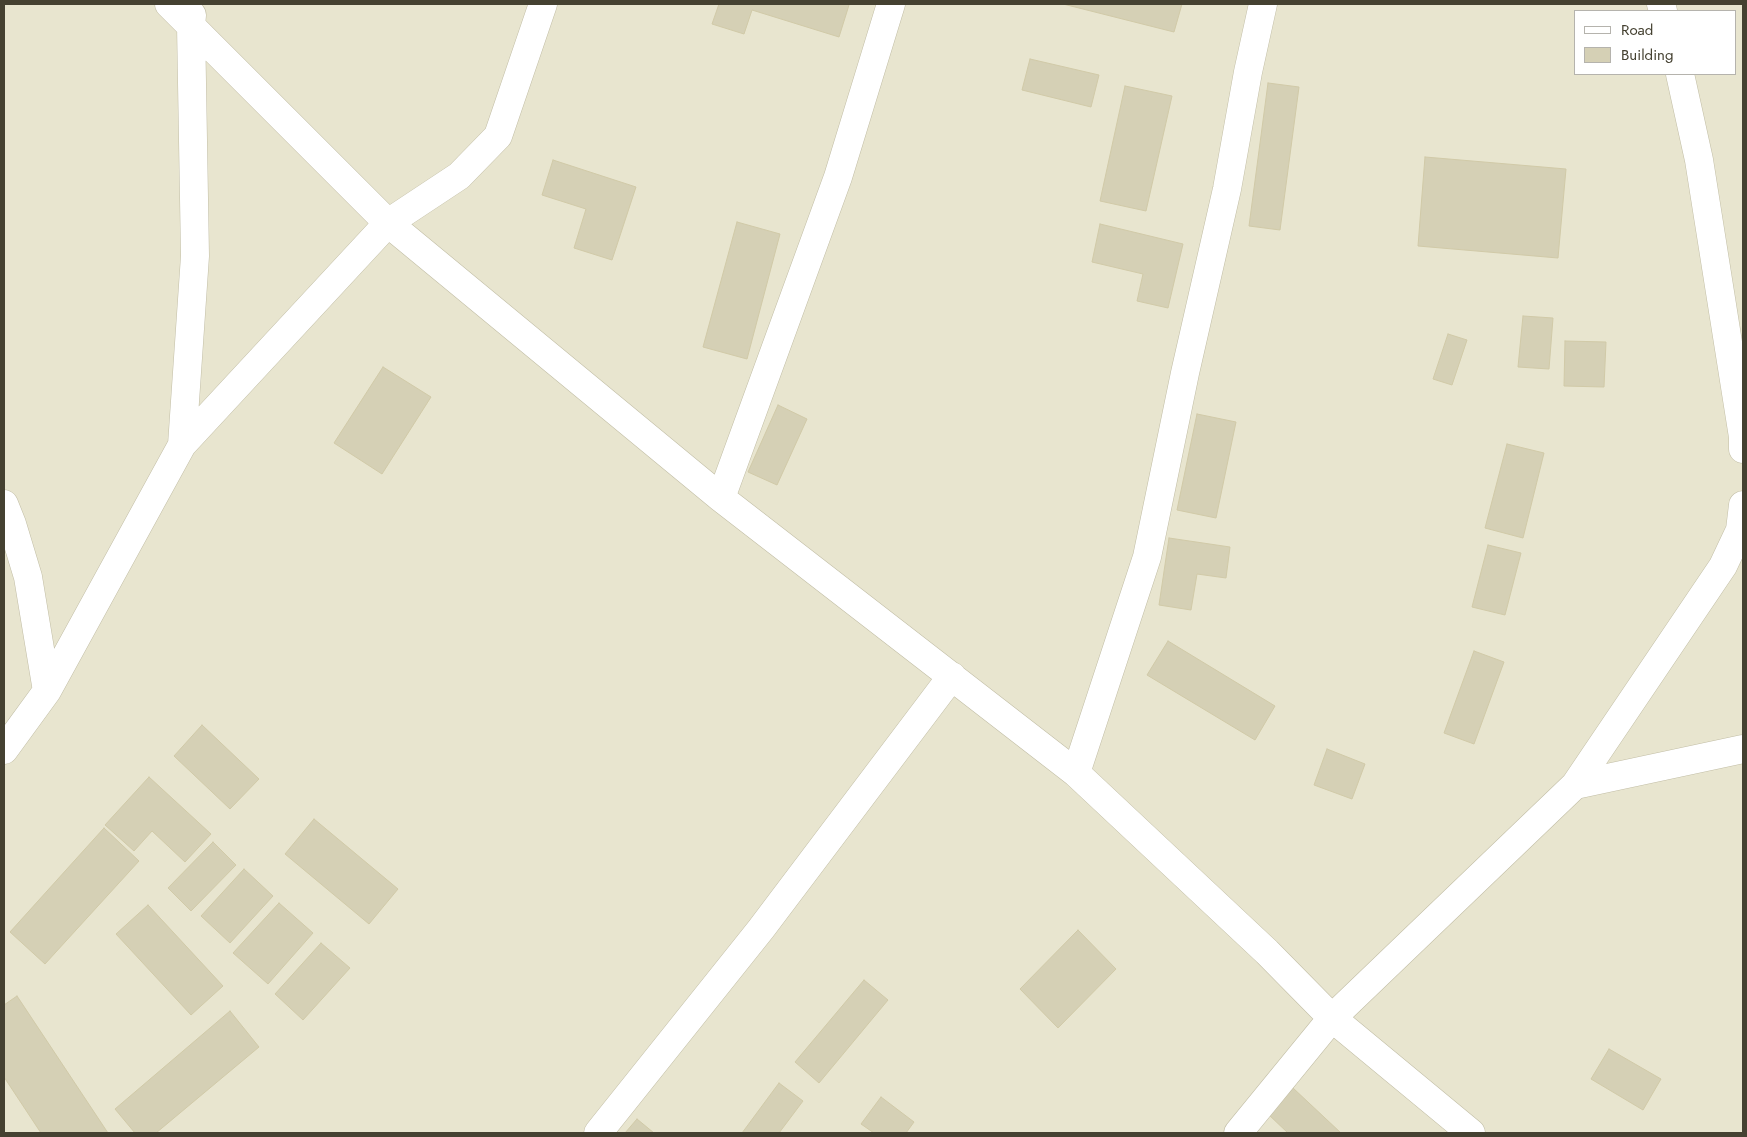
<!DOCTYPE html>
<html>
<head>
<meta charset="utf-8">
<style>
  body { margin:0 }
  #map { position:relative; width:1747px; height:1137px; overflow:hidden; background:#f3f1e1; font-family:Jost,sans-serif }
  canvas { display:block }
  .frame { position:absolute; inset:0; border:5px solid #454131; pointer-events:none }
  .legend { position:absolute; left:1574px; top:10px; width:162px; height:65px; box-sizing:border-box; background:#fff; border:1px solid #b5b3ad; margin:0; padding:6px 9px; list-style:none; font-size:15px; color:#454131 }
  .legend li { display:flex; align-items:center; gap:10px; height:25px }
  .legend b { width:25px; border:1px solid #b5b3ad }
</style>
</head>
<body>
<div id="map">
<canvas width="1747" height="1137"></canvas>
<div class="frame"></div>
<ul class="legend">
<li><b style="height:6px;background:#fff"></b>Road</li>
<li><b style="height:14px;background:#d5d0b5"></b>Building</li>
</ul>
</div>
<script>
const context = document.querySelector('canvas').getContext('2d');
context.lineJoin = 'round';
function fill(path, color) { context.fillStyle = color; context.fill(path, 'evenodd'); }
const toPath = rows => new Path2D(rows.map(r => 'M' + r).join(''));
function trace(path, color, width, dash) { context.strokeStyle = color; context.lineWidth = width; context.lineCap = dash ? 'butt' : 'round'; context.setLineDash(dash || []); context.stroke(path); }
const residential = toPath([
  [4,4,1743,4,1743,1133,4,1133],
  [1576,11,1736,11,1736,74,1576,74]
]);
const building = toPath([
  [719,4,846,4,849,5,839,37,752,10,744,34,712,24,719,4],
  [1063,4,1182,4,1174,32,1063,4],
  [1030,59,1099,75,1091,107,1022,90,1030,59],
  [1268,83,1299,87,1280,230,1249,226,1268,83],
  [1125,86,1172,96,1146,211,1100,201,1125,86],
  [1425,157,1566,169,1558,258,1418,246,1425,157],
  [553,160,636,187,612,260,574,248,586,209,542,195,553,160],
  [737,222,780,234,747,359,703,347,737,222],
  [1100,224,1183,244,1168,308,1137,301,1143,274,1092,262,1100,224],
  [1523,316,1553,318,1549,369,1518,367,1523,316],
  [1448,334,1467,340,1452,385,1433,379,1448,334],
  [1565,341,1606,342,1604,387,1564,386,1565,341],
  [383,367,431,397,382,474,334,443,383,367],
  [778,405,807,419,777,485,748,472,778,405],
  [1197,414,1236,422,1216,518,1177,510,1197,414],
  [1507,444,1544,453,1523,538,1485,528,1507,444],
  [1169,538,1230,547,1226,578,1197,574,1191,610,1159,605,1169,538],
  [1488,545,1521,553,1505,615,1472,607,1488,545],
  [1168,641,1275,706,1255,740,1147,675,1168,641],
  [1474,651,1504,662,1474,744,1444,733,1474,651],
  [202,725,259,779,230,809,174,756,202,725],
  [1327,749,1365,764,1352,799,1314,785,1327,749],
  [149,777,211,834,185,862,152,831,134,851,105,825,149,777],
  [314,819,398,889,369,924,285,854,314,819],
  [104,828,139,861,45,964,10,932,104,828],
  [213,842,236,865,191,911,168,888,213,842],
  [244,869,273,896,230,943,201,916,244,869],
  [279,903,313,933,268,984,233,953,279,903],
  [148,905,223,986,191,1015,116,934,148,905],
  [1078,930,1116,969,1058,1028,1020,989,1078,930],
  [321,943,350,968,303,1020,275,994,321,943],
  [864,980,888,1000,819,1083,795,1062,864,980],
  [17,996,108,1133,41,1133,4,1077,4,1005,17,996],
  [230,1011,259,1047,156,1133,135,1133,115,1109,230,1011],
  [1609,1049,1661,1079,1643,1110,1591,1079,1609,1049],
  [779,1083,803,1101,779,1133,742,1133,779,1083],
  [1293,1088,1341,1133,1288,1133,1269,1115,1293,1088],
  [881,1097,914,1122,906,1133,874,1133,861,1124,881,1097],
  [637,1119,654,1133,625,1133,637,1119]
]);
const minor = toPath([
  [169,4,388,223,721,498,1076,773,1267,952,1332,1018,1471,1133],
  [1661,4,1663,11],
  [1680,74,1699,160,1743,437,1743,449],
  [182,445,195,256,191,25,192,15],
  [721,498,838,177,891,4],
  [4,504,12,524,28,577,47,691],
  [4,750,47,691,182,445,388,223,459,176,498,136,543,4],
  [1076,773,1147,557,1185,373,1227,189,1248,72,1263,4],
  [1575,785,1743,749],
  [598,1133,761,929,952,676],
  [1238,1133,1332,1018,1575,785,1723,566,1740,530,1743,505]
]);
fill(residential, '#e8e5cf');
fill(building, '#d5d0b5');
trace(building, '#d1caa8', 1);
trace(minor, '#c2bea6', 29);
trace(minor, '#fff', 28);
</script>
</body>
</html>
